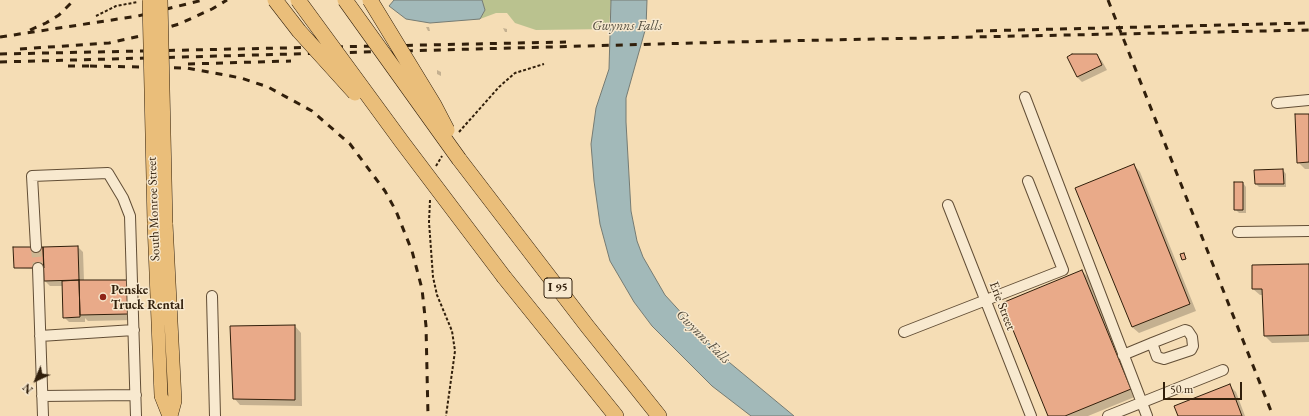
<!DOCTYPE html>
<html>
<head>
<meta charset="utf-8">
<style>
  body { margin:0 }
  #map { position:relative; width:1309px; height:416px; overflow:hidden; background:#f5ddb5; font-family:"EB Garamond",serif }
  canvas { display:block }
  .north { position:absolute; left:16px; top:360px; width:40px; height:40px; -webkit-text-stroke:3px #f8e9cf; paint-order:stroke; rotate:224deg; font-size:11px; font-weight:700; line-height:16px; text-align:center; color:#311f0b }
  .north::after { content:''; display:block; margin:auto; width:14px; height:18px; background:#311f0b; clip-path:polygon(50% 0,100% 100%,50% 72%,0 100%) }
  .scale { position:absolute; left:1163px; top:382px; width:79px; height:18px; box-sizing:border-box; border:2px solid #311f0b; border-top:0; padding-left:5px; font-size:12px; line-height:14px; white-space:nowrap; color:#311f0b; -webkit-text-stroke:3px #f8e9cf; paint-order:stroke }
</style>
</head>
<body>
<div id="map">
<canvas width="1309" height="416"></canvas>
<div class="north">N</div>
<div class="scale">50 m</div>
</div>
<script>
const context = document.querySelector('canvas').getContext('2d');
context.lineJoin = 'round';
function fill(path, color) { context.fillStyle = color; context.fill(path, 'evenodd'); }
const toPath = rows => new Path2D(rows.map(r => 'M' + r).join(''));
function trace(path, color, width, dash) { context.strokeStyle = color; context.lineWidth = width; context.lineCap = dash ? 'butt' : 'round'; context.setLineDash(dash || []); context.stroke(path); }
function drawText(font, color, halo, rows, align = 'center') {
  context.font = font + ' "EB Garamond",serif'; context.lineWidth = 3; context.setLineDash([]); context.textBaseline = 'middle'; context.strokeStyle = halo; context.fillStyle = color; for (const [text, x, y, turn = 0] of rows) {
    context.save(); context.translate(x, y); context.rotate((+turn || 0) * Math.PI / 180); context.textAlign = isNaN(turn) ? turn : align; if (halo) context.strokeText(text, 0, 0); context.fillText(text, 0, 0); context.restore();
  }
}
const green = toPath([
  [482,0,611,0,609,29,536,30,515,23,507,13,496,13,480,19,485,10]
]);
const water = toPath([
  [394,0,482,0,485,10,480,19,430,23,406,19,389,6,394,0],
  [611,0,647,0,646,27,626,98,626,122,631,211,637,241,643,257,665,295,718,353,794,416,751,416,712,386,652,326,634,302,610,261,600,224,594,181,591,144,596,108,609,69,611,0]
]);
const shadow = toPath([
  [426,27,429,27,430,31,428,31],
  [503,28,507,29,507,32,505,32],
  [1097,55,1102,61,1107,70,1082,82,1077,77,1068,57],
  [437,70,441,72,441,76,437,74],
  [1309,115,1309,169,1305,169,1298,162],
  [1134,165,1140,172,1196,311,1139,333,1132,327],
  [1283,170,1286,174,1286,187,1259,187,1256,184],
  [1243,183,1246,187,1246,213,1239,213,1235,209],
  [78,247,83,252,84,281,127,281,134,320,88,321,85,318,85,322,69,322,64,317,63,286,50,286,45,281,45,269,15,268],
  [1309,265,1309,342,1272,343,1265,336,1264,295,1260,295,1253,289],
  [1082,271,1089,278,1137,396,1088,416,1049,416],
  [295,326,301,333,302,406,240,405,234,398],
  [1229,385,1236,392,1245,416,1179,416]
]);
const building = toPath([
  [1072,54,1097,54,1102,65,1077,77,1067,57,1072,54],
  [1295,114,1309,114,1309,162,1297,163,1295,114],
  [1134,164,1190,304,1132,327,1075,188,1134,164],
  [1283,169,1284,184,1255,184,1254,170,1283,169],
  [1234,182,1243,182,1243,210,1234,210,1234,182],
  [78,246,79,280,44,281,43,247,78,246],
  [13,247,43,247,44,268,14,268,13,247],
  [1184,253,1186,259,1182,260,1180,254,1184,253],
  [1309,264,1309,335,1264,336,1262,289,1252,289,1252,265,1309,264],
  [1082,270,1131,389,1065,416,1048,416,1002,303,1082,270],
  [79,280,127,280,128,314,80,315,79,280],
  [79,280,80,317,63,318,62,281,79,280],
  [295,325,295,400,233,399,230,326,295,325],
  [1230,384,1242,416,1178,416,1174,406,1230,384]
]);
const minorTunnel = toPath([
  [36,247,38,268]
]);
const path = toPath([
  [96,16,116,6,138,2],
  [459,132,499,87,515,73,544,64],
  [436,166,442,156],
  [430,200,429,222,433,277,437,295,452,331,455,351,446,416]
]);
const minor = toPath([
  [1025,97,1147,416],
  [1277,103,1309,100],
  [948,205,1031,416],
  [1238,232,1309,231],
  [36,247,32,176,108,173,123,198,130,216,136,416],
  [38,268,43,416],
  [212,296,215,416],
  [904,332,1063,270,1028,181],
  [40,336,134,330],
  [1123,355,1152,343,1185,330,1188,331,1192,337,1193,346,1191,350,1164,359,1157,357,1152,343],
  [42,396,136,395],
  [1108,416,1223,370]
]);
const major = toPath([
  [154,223,161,396,169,416],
  [166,223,175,401,171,416]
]);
const highway = toPath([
  [459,159,587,326,659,416],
  [504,277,616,416]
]);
const rail = toPath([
  [1108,0,1273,416],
  [30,30,46,23,59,15,74,0],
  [976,31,1309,23],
  [0,37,138,16,203,0],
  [20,49,109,43,140,36,179,24,212,9,227,0],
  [0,54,566,42],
  [0,62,731,42,1309,30],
  [188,64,291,61],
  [68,66,96,66],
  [90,66,187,68,241,78,268,87,312,111,350,144,385,191,396,211,412,251,422,289,426,326,428,416]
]);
const majorBridge = toPath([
  [149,0,154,223],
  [161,0,166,223]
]);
const highwayBridge = toPath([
  [275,0,299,31,355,93],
  [298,0,402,142,504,277],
  [345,0,459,159],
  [370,0,434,105,447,130]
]);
const markers = [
  [103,297,4,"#8f2418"]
];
const shields = [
  [558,288,28]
];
const shieldNames = [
  ["I 95",558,288]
];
const streetNames = [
  ["South Monroe Street",154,209,-92],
  ["Erie Street",1002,306,69]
];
const poiNames = [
  ["Penske",111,290],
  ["Truck Rental",111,305]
];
const waterNames = [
  ["Gwynns Falls",627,26],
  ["Gwynns Falls",703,337,45]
];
fill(green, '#bac28f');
fill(water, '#a2b9b9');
trace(water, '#757b73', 1);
fill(shadow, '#0003');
fill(building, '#e9aa89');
trace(building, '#311f0b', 1);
trace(minorTunnel, '#ceb793', 10, [10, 5]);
trace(minor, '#624e36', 12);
trace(major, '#311f0b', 14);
trace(highway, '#311f0b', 16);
trace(path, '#311f0b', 2, [3, 2]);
trace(minor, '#f8e9cf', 10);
trace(major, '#eabe7a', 13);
trace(highway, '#eabe7a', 15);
trace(rail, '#311f0b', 3, [7, 7]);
trace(majorBridge, '#311f0b', 14, []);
trace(highwayBridge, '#311f0b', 16, []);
trace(majorBridge, '#eabe7a', 13);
trace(highwayBridge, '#eabe7a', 15);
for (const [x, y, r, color] of markers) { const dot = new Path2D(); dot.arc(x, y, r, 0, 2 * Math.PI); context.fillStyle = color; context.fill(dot); trace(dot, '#f8e9cf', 1.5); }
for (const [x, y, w] of shields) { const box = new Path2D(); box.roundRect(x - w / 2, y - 10, w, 20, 3); context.fillStyle = '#f8e9cf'; context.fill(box); trace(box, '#311f0b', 1); }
drawText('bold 12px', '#311f0b', null, shieldNames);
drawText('13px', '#311f0b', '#f8e9cf', streetNames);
drawText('bold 13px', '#311f0b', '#f8e9cf', poiNames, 'left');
drawText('italic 14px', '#534d3f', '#f8e9cf', waterNames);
</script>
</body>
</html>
